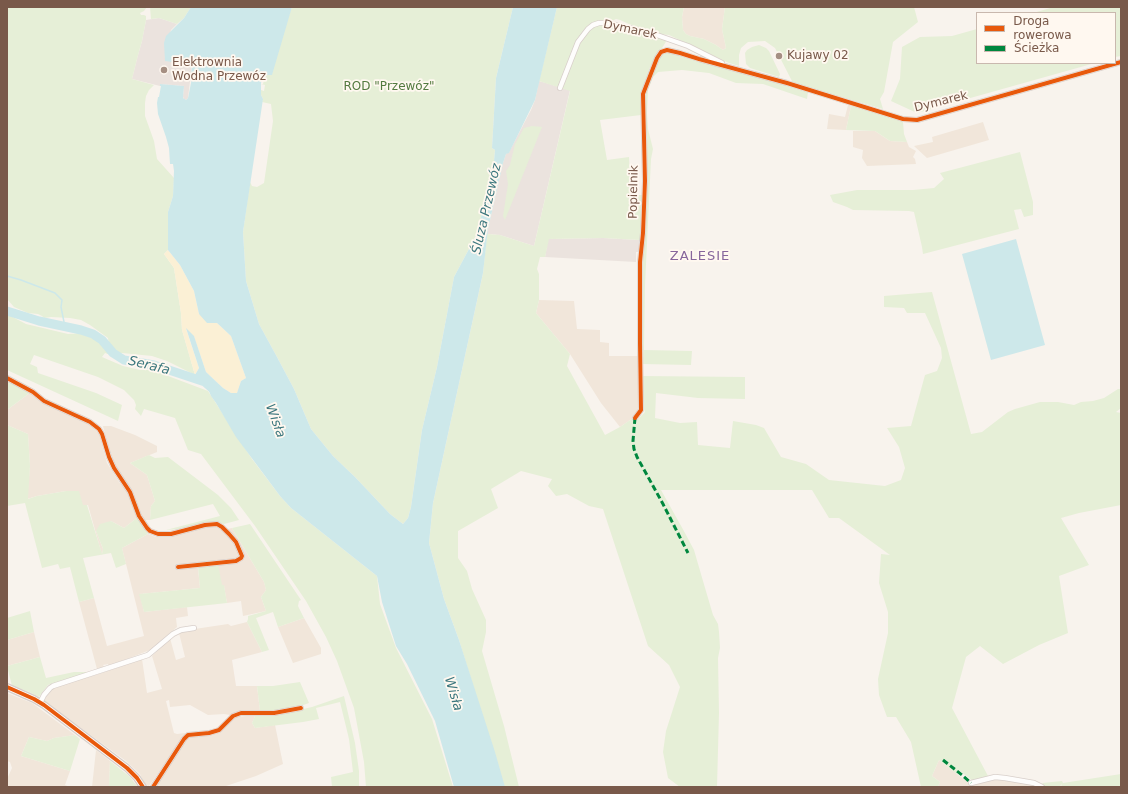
<!DOCTYPE html>
<html>
<head>
<meta charset="utf-8">
<style>
  body { margin:0 }
  #map { position:relative; width:1128px; height:794px; overflow:hidden; background:#f8f3ed; font-family:"DejaVu Sans",sans-serif }
  canvas { display:block }
  .frame { position:absolute; inset:0; border:8px solid #79594a; pointer-events:none }
  .legend { position:absolute; left:976px; top:12px; width:140px; height:52px; box-sizing:border-box; background:#fff8f0; border:1px solid #c9b8ae; margin:0; padding:5px 7px; list-style:none; font-size:12px; color:#79594a }
  .legend li { display:flex; align-items:center; gap:8px; height:20px }
  .legend b { width:20px; border:1px solid #c9b8ae }
</style>
</head>
<body>
<div id="map">
<canvas width="1128" height="794"></canvas>
<div class="frame"></div>
<ul class="legend">
<li><b style="height:5px;background:#e8590c"></b>Droga rowerowa</li>
<li><b style="height:5px;background:#00873e"></b>Ścieżka</li>
</ul>
</div>
<script>
const context = document.querySelector('canvas').getContext('2d');
context.lineJoin = 'round';
function fill(path, color) { context.fillStyle = color; context.fill(path, 'evenodd'); }
const toPath = rows => new Path2D(rows.map(r => 'M' + r).join(''));
function trace(path, color, width, dash) { context.strokeStyle = color; context.lineWidth = width; context.lineCap = dash ? 'butt' : 'round'; context.setLineDash(dash || []); context.stroke(path); }
function drawText(font, color, halo, rows, align = 'center') {
  context.font = font + ' "DejaVu Sans",sans-serif'; context.lineWidth = 3.5; context.setLineDash([]); context.textBaseline = 'middle'; context.strokeStyle = halo; context.fillStyle = color; for (const [text, x, y, turn = 0] of rows) {
    context.save(); context.translate(x, y); context.rotate((+turn || 0) * Math.PI / 180); context.textAlign = isNaN(turn) ? turn : align; if (halo) context.strokeText(text, 0, 0); context.fillText(text, 0, 0); context.restore();
  }
}
const residential = toPath([
  [684,7,725,7,722,29,726,48,723,50,716,45,704,39,690,36,686,34,683,30,682,17],
  [848,105,851,106,846,130,827,129,829,114,845,117],
  [983,122,989,140,927,158,914,146,933,142,932,137],
  [853,131,875,131,890,141,907,142,909,147,916,151,913,157,915,159,916,164,867,166,862,158,863,150,853,147],
  [539,300,574,301,577,329,600,330,600,342,609,343,609,356,639,356,639,408,633,418,620,427,601,403,570,354,536,313],
  [31,392,41,402,92,426,99,434,107,463,119,482,129,493,138,517,124,528,111,521,96,531,103,549,102,555,88,505,83,506,66,491,37,496,27,499,30,466,28,434,7,425,7,410],
  [103,426,111,426,135,435,157,446,157,452,130,463,147,475,155,501,151,506,150,520,143,520,131,490,112,460],
  [214,526,223,530,232,528,264,582,266,590,261,597,266,611,243,616,241,601,227,603,224,586,222,586,198,568,200,588,140,594,144,612,187,607,188,616,176,618,177,627,156,646,150,650,112,665,108,666,108,664,103,665,104,667,97,669,79,602,94,598,107,646,144,636,122,548,148,534,156,537,167,536],
  [304,618,321,648,321,654,293,663,278,627],
  [247,622,262,652,232,660,236,686,257,686,260,711,237,712,230,715,224,714,208,715,190,705,170,707,169,700,166,701,174,733,177,734,185,733,185,735,149,786,145,785,140,774,126,761,44,701,48,693,53,688,65,683,96,675,142,659,147,693,162,689,152,656,170,638,176,660,185,657,179,633,188,630,228,624,231,626],
  [34,632,40,657,7,666,7,640],
  [7,693,32,703,75,735,54,738,47,741,29,737,21,756,70,771,65,785,70,787,7,787,7,779,12,768,10,762,7,761],
  [246,716,255,716,252,723,255,728,275,725,283,764,256,776,226,786,226,787,155,787,187,738,223,729,236,717],
  [96,750,110,761,109,787,92,787],
  [939,760,970,784,996,778,1034,784,1041,787,938,787,940,782,932,776]
]);
const industrial = toPath([
  [159,18,177,24,171,30,165,55,165,61,188,58,192,56,193,57,188,98,186,100,184,99,183,97,184,86,160,84,160,86,132,79,138,55,142,41,146,20],
  [539,81,570,90,534,246,500,235,487,234,488,229,503,163,506,154,509,152,531,110,535,100],
  [603,238,640,240,639,252,636,252,636,262,545,257,548,239]
]);
const green = toPath([
  [7,7,147,7,144,11,140,13,141,15,144,15,146,16,146,20,142,41,138,55,132,79,154,85,149,90,146,96,145,103,145,116,154,141,157,159,174,178,173,196,168,212,168,250,164,254,174,268,181,313,182,330,195,375,167,361,152,356,122,353,116,353,113,356,105,353,102,357,123,366,140,370,152,370,208,391,252,459,280,496,291,508,377,576,380,604,396,648,432,719,453,787,366,787,364,762,354,708,337,661,326,637,306,601,255,526,201,454,188,450,175,418,144,409,141,416,135,409,136,405,134,400,124,390,98,377,34,355,30,364,37,367,38,373,96,393,122,405,118,421,7,370,7,314,26,324,68,334,84,333,92,337,106,348,109,346,108,338,90,325,81,320,70,318,51,317,44,318,42,316,38,314,28,313,14,307,7,299],
  [150,7,191,7,184,18,177,24,159,18,151,19],
  [292,7,513,7,496,78,492,148,495,150,494,161,477,234,454,277,437,367,422,430,411,507,408,518,403,524,390,514,355,477,333,456,311,429,294,389,277,357,259,324,246,281,243,232,250,182,252,186,257,187,264,183,273,121,271,104,262,102,263,99,261,95,261,90,264,91,265,85,261,84,263,84,264,80,262,80,267,75],
  [557,7,684,7,682,17,683,30,686,34,690,36,704,39,716,45,723,50,726,48,722,29,725,7,914,7,918,22,893,42,884,92,880,99,883,109,793,83,775,48,765,41,748,42,741,48,739,55,739,66,729,63,669,35,659,34,629,24,620,20,616,19,612,21,612,26,667,40,649,69,651,73,660,55,667,52,678,54,808,92,807,99,763,84,736,83,709,73,682,70,658,72,653,77,648,90,647,113,648,129,653,149,651,159,645,285,644,350,692,351,691,365,642,364,641,351,642,251,647,187,641,115,600,120,607,160,629,157,631,195,643,195,640,240,603,238,549,239,545,257,540,257,537,269,539,274,539,300,536,313,570,354,567,366,605,435,620,427,633,418,636,421,645,412,643,406,642,376,745,377,745,399,698,398,656,393,655,418,680,423,697,422,698,445,730,448,733,421,756,425,764,428,781,457,806,464,829,480,885,486,901,480,905,468,899,447,887,428,911,426,925,375,937,371,942,358,941,348,925,313,907,313,904,308,884,307,884,296,932,292,971,434,982,432,1008,412,1015,409,1040,402,1058,402,1074,405,1081,402,1093,401,1104,398,1118,389,1121,389,1121,408,1116,412,1121,413,1121,505,1079,513,1061,518,1089,565,1059,576,1068,633,1039,645,1003,664,980,646,966,657,952,708,988,776,973,781,960,771,957,774,939,760,932,776,940,782,938,787,921,787,911,742,896,717,887,717,879,695,878,679,888,633,888,612,879,583,881,554,890,555,839,518,829,518,812,490,661,490,685,533,694,550,703,581,713,615,718,624,719,632,720,648,718,658,719,713,717,787,680,787,668,778,663,752,666,731,680,687,669,665,648,646,603,509,589,506,567,494,556,496,548,486,552,479,521,471,491,489,498,508,458,531,458,558,467,571,472,589,486,620,486,632,482,651,504,726,519,787,504,787,459,640,444,599,429,543,433,503,483,273,487,234,500,235,534,246,570,91,539,81],
  [1054,7,1121,7,1121,56,1115,57,1115,13,1033,13],
  [977,29,977,63,1095,63,917,113,891,101,900,79,902,47,920,37,952,36],
  [759,45,766,48,769,51,780,74,779,77,750,68,746,64,745,53,747,50,752,47],
  [851,106,900,119,903,122,904,134,907,142,890,141,875,131,846,130],
  [532,126,542,127,505,220,503,216,508,184,506,171,510,165,515,144,524,128],
  [1020,152,1033,202,1033,215,1024,217,1021,209,1014,210,1019,229,923,254,922,247,914,212,909,211,853,210,847,207,833,202,830,195,857,190,913,190,934,188,944,179,940,173],
  [7,381,31,392,7,410],
  [7,425,28,434,30,466,28,499,37,496,66,491,79,491,83,505,87,505,102,554,103,549,96,531,100,524,111,521,124,528,138,517,148,534,122,548,126,564,116,568,111,553,83,558,94,598,79,602,70,567,60,569,58,564,42,568,25,503,7,506],
  [149,455,155,458,168,457,218,495,231,508,239,520,224,524,213,522,178,529,166,530,220,516,213,504,150,520,151,506,155,501,147,475,130,463],
  [250,524,301,600,299,601,298,606,304,618,278,627,273,612,256,618,269,650,262,652,247,622,248,619,248,616,266,611,261,597,266,590,264,582,232,528],
  [218,564,222,585,224,585,227,603,144,612,139,594,200,588,198,567],
  [30,611,34,632,7,640,7,618],
  [40,657,46,678,74,672,91,672,48,685,39,697,27,691,12,686,7,666],
  [300,682,309,703,292,709,260,711,257,686,273,686],
  [344,696,355,743,359,771,359,787,332,787,331,777,353,772,349,739,340,702,316,708,319,719,303,722,255,728,252,723,255,716,286,713,312,707],
  [75,735,80,739,70,771,21,756,29,737,47,741,54,738],
  [110,761,129,776,138,787,109,787],
  [1121,774,1121,787,1061,787,1062,784,1059,787,1045,787,1042,783,1062,781,1063,783]
]);
const sand = toPath([
  [168,250,180,265,194,291,199,314,217,323,231,336,246,378,241,381,237,394,231,393,223,388,206,372,194,337,186,329,199,368,195,375,182,330,181,313,174,268,164,254]
]);
const water = toPath([
  [191,7,292,7,272,75,267,75,262,80,261,83,261,95,263,99,243,232,246,281,259,324,277,357,294,389,311,429,333,456,355,477,390,514,403,524,408,518,411,507,422,430,437,367,454,277,477,234,494,161,495,150,492,148,496,78,513,7,557,7,535,100,509,153,506,154,503,163,488,229,483,273,433,503,429,543,444,599,459,640,495,752,505,787,454,787,435,721,407,664,396,646,382,602,377,576,291,508,280,496,236,437,216,403,211,396,205,382,195,375,199,368,186,328,194,336,206,372,223,388,231,393,237,393,241,381,246,378,231,336,217,323,207,323,199,314,194,291,180,265,168,250,168,212,173,196,174,171,173,164,170,164,169,148,166,137,158,114,157,103,158,97,159,97,161,86,160,86,160,84,184,86,183,98,186,100,188,98,192,78,191,75,193,57,192,56,188,58,186,64,165,61,164,43,166,36,184,18],
  [1016,239,1045,345,991,360,962,254]
]);
const stream = toPath([
  [7,276,21,280,55,293,62,300,61,307,65,327]
]);
const river = toPath([
  [7,311,39,321,81,330,93,334,102,340,113,353,124,360,154,365,205,382,213,389]
]);
const minor = toPath([
  [560,88,578,42,588,29,593,25,599,23,606,23,625,27,654,34,688,46,722,63],
  [7,378,33,392,44,401,90,422,99,429,102,434,109,457,114,468,130,492,139,516,147,528,150,531,158,534,171,534,205,525,217,524,222,527,229,534,236,542,242,556,241,558,236,561,178,567],
  [635,418,641,410,640,343,640,262,643,233,645,181,643,94,657,58,661,52,667,50,680,53,699,59,787,83,903,119,917,120,1121,62],
  [40,703,44,695,50,688,53,686,148,655,173,634,181,630,194,628],
  [971,783,995,777,1005,778,1034,783,1042,787],
  [153,787,184,739,188,735,209,733,219,730,233,716,241,713,274,713,301,708]
]);
const tertiary = toPath([
  [7,687,34,699,44,705,127,768,137,778,143,787]
]);
const quiet = toPath([
  [635,418,633,441,634,449,637,457,663,504,688,553],
  [943,760,962,775,971,783]
]);
const cycleway = toPath([
  [7,378,33,392,44,401,90,422,99,429,102,434,109,457,114,468,130,492,139,516,147,528,150,531,158,534,171,534,205,525,217,524,222,527,229,534,236,542,242,556,241,558,236,561,178,567],
  [635,418,641,410,640,343,640,262,643,233,645,181,643,94,657,58,661,52,667,50,680,53,699,59,787,83,903,119,917,120,1121,62],
  [7,687,34,699,44,705,127,768,137,778,143,787],
  [153,787,184,739,188,735,209,733,219,730,233,716,241,713,274,713,301,708]
]);
const markers = [
  [779,56,4,"#a58f83"],
  [164,70,4,"#a58f83"]
];
const streetNames = [
  ["Dymarek",630,30,12],
  ["Dymarek",941,102,-14],
  ["Popielnik",634,192,-89]
];
const poiNames = [
  ["Kujawy 02",787,56],
  ["Elektrownia",172,63],
  ["Wodna Przewóz",172,77]
];
const parkNames = [
  ["ROD \"Przewóz\"",389,87]
];
const waterNames = [
  ["Śluza Przewóz",487,209,-77],
  ["Serafa",149,366,14],
  ["Wisła",275,421,70],
  ["Wisła",453,694,73]
];
const neighbourhoodNames = [
  ["ZALESIE",700,257]
];
fill(residential, '#f1e6da');
fill(industrial, '#ebe3de');
fill(green, '#e6efd7');
fill(sand, '#fbf0d5');
fill(water, '#cde8ea');
trace(stream, '#cde8ea', 1.5);
trace(river, '#cde8ea', 9);
trace(minor, '#d8cfca', 6);
trace(tertiary, '#d8cfca', 8);
trace(minor, '#fefdfc', 4.5);
trace(tertiary, '#fefdfc', 5.5);
trace(quiet, '#00873e', 3, [6, 3]);
trace(cycleway, '#e8590c', 4);
for (const [x, y, r, color] of markers) { const dot = new Path2D(); dot.arc(x, y, r, 0, 2 * Math.PI); context.fillStyle = color; context.fill(dot); trace(dot, '#fff8f0', 1.5); }
drawText('12px', '#79594a', '#fff8f0', streetNames);
drawText('12px', '#79594a', '#fff8f0', poiNames, 'left');
drawText('12px', '#537a3f', '#fff8f0', parkNames);
drawText('italic 13px', '#3c777e', '#fff8f0', waterNames);
context.letterSpacing = '1px';
drawText('13px', '#87669c', '#fff8f0', neighbourhoodNames);
context.letterSpacing = '0px';
</script>
</body>
</html>
